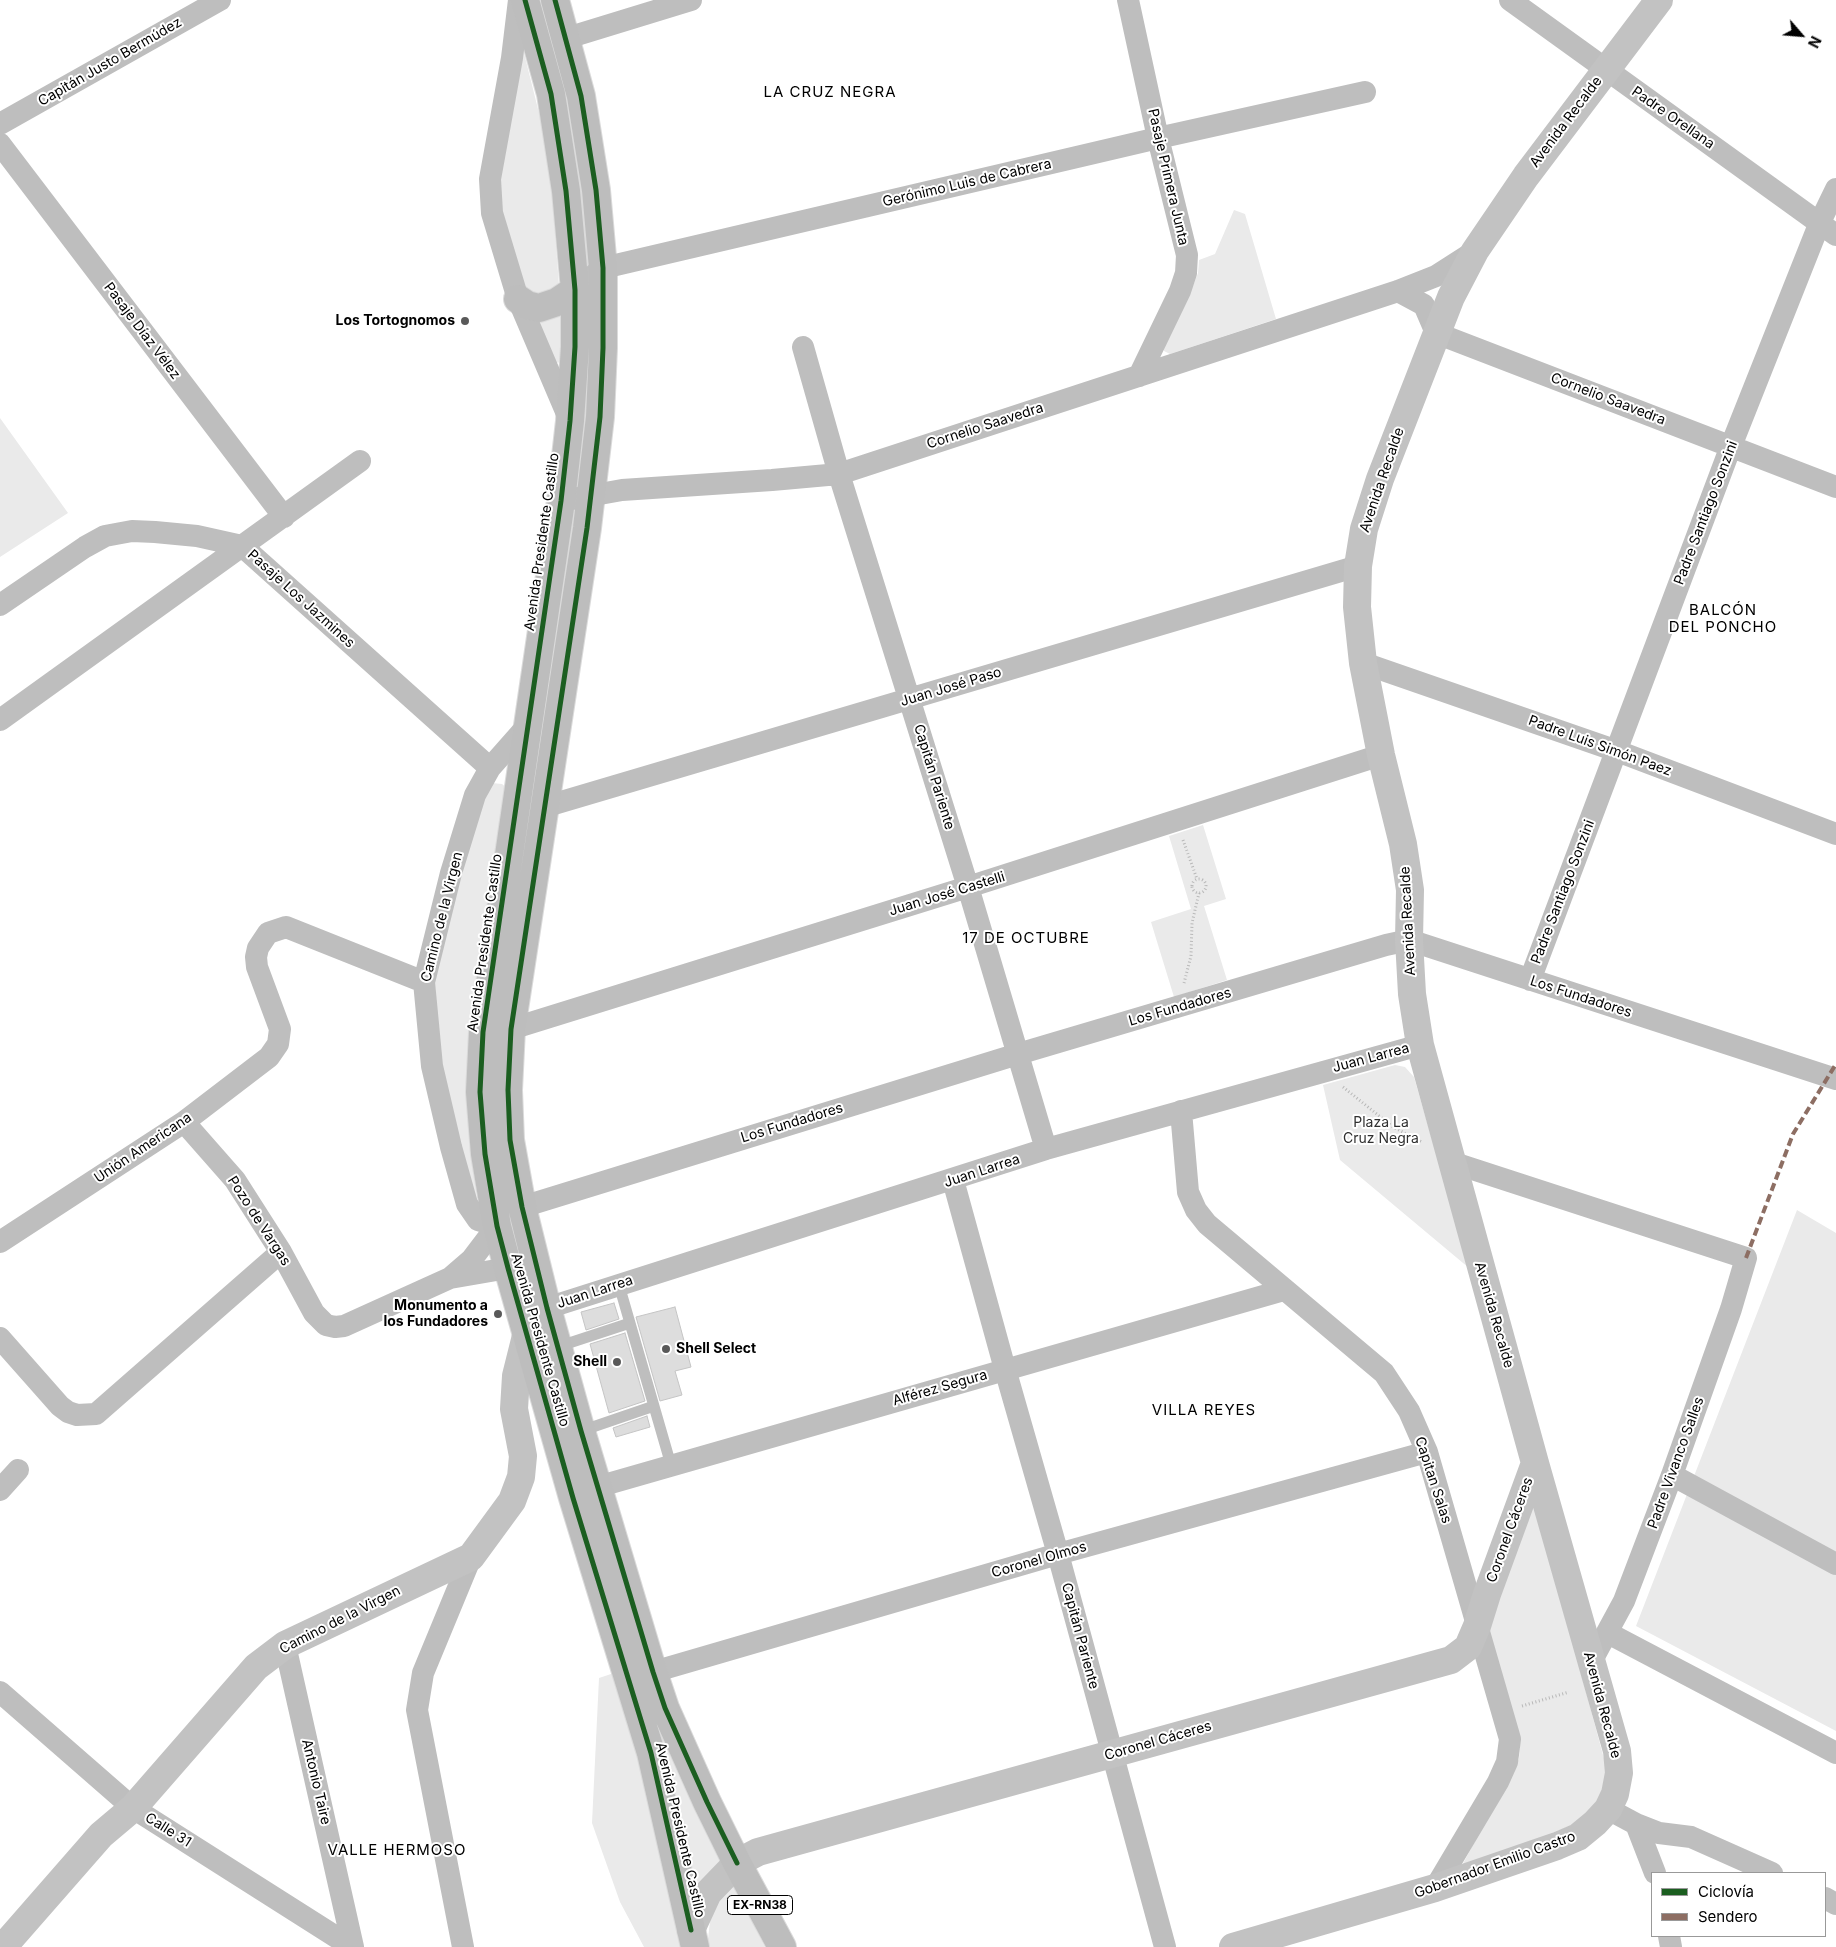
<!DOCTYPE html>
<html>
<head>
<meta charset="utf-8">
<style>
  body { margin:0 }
  #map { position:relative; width:1836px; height:1947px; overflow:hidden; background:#fff; font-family:Inter,sans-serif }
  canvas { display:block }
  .legend { position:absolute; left:1651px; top:1872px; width:175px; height:65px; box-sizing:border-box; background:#fff; border:1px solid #999; margin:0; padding:6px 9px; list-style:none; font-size:15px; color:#000 }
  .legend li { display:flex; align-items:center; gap:10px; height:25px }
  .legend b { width:25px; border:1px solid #999 }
  .north { position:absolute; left:1776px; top:10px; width:50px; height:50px; -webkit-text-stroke:4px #fff; paint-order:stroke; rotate:117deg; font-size:14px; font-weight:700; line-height:20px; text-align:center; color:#000 }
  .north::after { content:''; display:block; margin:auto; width:18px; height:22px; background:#000; clip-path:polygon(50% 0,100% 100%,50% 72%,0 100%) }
</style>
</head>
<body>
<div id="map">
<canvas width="1836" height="1947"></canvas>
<ul class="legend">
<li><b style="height:6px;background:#1b5e20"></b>Ciclovía</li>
<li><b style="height:6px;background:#8d6e63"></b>Sendero</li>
</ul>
<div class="north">N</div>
</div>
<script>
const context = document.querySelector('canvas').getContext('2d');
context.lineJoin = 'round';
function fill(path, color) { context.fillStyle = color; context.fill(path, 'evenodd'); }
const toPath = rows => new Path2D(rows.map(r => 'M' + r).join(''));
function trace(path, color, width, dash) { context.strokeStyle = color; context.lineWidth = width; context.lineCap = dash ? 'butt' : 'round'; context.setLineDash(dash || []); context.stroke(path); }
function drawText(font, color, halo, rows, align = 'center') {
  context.font = font + ' Inter,sans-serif'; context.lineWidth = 4; context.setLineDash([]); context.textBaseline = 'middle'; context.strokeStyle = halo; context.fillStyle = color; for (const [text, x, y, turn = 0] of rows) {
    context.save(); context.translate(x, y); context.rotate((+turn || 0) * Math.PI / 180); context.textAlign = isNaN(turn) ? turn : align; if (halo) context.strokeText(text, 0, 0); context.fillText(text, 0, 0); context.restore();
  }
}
const green = toPath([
  [537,0,544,0,568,93,582,191,589,259,584,266],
  [523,49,541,121,550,168,559,285,550,296,526,293,499,207,498,180],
  [1234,210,1245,214,1276,319,1170,354,1164,351,1163,345,1193,286,1198,273,1199,260,1215,254],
  [590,301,591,350,587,432,580,481,575,483,584,304],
  [560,314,561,362,556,363,533,319],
  [0,418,68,513,0,557],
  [571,519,575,519,497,1068,611,1572,722,1864,697,1893,531,1313,494,1156,492,1068],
  [492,783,502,784,507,788,474,1005,467,1064,469,1142,478,1205,457,1143,441,1062,434,972,484,793],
  [1203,825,1226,899,1204,906,1227,980,1174,997,1151,922,1191,909,1169,836],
  [1395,1065,1405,1067,1414,1077,1469,1268,1340,1160,1323,1085],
  [1797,1210,1836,1233,1836,1731,1636,1626],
  [1529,1509,1534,1509,1538,1515,1606,1766,1605,1781,1599,1799,1589,1813,1577,1823,1459,1871,1519,1759,1520,1746,1487,1622],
  [614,1673,638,1754,682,1947,644,1947,620,1902,592,1823,599,1678],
  [732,1882,765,1947,707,1947,711,1913]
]);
const building = toPath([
  [614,1303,619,1319,586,1330,581,1312,614,1303],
  [675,1307,691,1367,675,1371,682,1395,660,1401,636,1317,675,1307],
  [625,1333,645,1401,609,1413,590,1344,625,1333],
  [647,1416,650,1427,616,1437,613,1428,647,1416]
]);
const path = toPath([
  [1183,840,1197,879],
  '1192 886a7 7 0 1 1 14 0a7 7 0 1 1-14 0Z',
  [1184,983,1191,956,1192,923,1199,893],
  [1343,1087,1393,1127,1422,1142],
  [1522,1706,1569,1692]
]);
const lane = toPath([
  [619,1285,671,1465],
  [557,1347,630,1323],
  [581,1431,654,1406]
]);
const street = toPath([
  [519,0,512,58,490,179,492,213,518,299,570,421],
  [1128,0,1158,138,1187,255,1186,273,1180,291,1139,376],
  [1510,0,1836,235],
  [567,38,691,0],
  [0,124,220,0],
  [0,144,284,517],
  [575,290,603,268,1158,138,1365,92],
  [1398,291,1424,305,1436,333,1836,487],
  [803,347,839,474,968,887,1046,1149],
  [561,501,622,490,772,480,839,474,1398,291,1436,276,1475,251],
  [0,605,85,547,105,536,132,531,155,532,197,536,242,546,490,768],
  [1363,663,1617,751,1836,834],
  [0,720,360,461],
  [544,807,1358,566],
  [1530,980,1731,446,1820,222,1836,189],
  [511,1029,968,887,1381,755],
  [1181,1111,1188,1192,1196,1210,1207,1224,1384,1373,1409,1411,1427,1452,1510,1739,1507,1762,1498,1782,1435,1888],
  [184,1122,235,1180,281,1252,314,1313,326,1325,335,1327,344,1326,450,1278,508,1268],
  [1451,1162,1746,1258,1731,1309,1672,1475,1624,1601,1591,1662],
  [953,1180,1005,1369,1058,1554,1165,1947],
  [522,1207,1018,1054,1386,945,1409,940,1836,1079],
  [0,1242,184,1122,269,1057,278,1044,280,1029,257,967,256,957,258,948,268,933,286,927,424,982],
  [450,1278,472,1259,497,1226,478,1220,467,1204,451,1147,432,1066,424,982,451,873,475,795,490,768,528,725],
  [547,1308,1046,1149,1420,1045],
  [0,1338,60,1406,68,1412,77,1415,96,1414,281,1252],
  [1672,1475,1836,1564],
  [597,1487,1284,1290],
  [0,1490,18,1470],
  [1608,1633,1836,1753],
  [285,1645,353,1947],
  [653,1672,1058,1554,1427,1452],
  [0,1692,133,1808,352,1947],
  [1608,1809,1636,1824,1659,1833,1691,1837,1772,1873],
  [1636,1824,1655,1873],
  [1825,1898,1836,1904],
  [1669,1936,1671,1947],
  [463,1947,417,1710,423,1673,471,1557]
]);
const secondary = toPath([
  [691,1930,708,1893,737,1863,758,1852,1451,1660,1468,1647,1477,1626,1487,1594,1535,1463],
  [3,1947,101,1835,133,1808,256,1667,285,1645,471,1557,512,1501,521,1477,523,1456,514,1409,516,1376,526,1336],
  [1233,1947,1435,1888,1557,1846,1578,1837,1595,1823,1608,1809,1615,1794,1619,1773,1617,1751,1535,1463,1420,1045,1412,994,1409,940,1410,890,1403,844,1381,755,1363,663,1357,607,1358,566,1364,529,1380,479,1451,297,1475,251,1526,176,1659,0]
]);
const primary = toPath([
  [525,0,551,94,566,191,575,290,575,347,570,421,561,501,483,1032,480,1092,485,1154,497,1226,508,1268,573,1498,651,1753,695,1947],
  [555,0,581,96,596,190,603,268,603,348,600,417,587,528,511,1029,508,1090,510,1140,522,1207,547,1308,581,1431,653,1672,665,1708,707,1802,737,1863,782,1947],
  [518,299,527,305,539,308,557,302,575,290]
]);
const quiet = toPath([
  [1746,1258,1793,1134,1836,1064]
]);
const cycleway = toPath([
  [525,0,551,94,566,191,575,290,575,347,570,421,561,501,483,1032,480,1092,485,1154,497,1226,508,1268,573,1498,651,1753,691,1930],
  [555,0,581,96,596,190,603,268,603,348,600,417,587,528,511,1029,508,1090,510,1140,522,1207,547,1308,581,1431,653,1672,665,1708,707,1802,737,1863]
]);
const markers = [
  [465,321,5,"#595959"],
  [498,1314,5,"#595959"],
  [666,1349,5,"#595959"],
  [617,1362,5,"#595959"]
];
const shields = [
  [760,1905,65]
];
const shieldNames = [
  ["EX-RN38",760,1905]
];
const streetNames = [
  ["Capitán Justo Bermúdez",110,62,-30],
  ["Padre Orellana",1673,118,35],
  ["Avenida Recalde",1566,122,-53],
  ["Pasaje Primera Junta",1168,177,77],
  ["Gerónimo Luis de Cabrera",967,183,-13],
  ["Pasaje Díaz Vélez",142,331,53],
  ["Cornelio Saavedra",1608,399,21],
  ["Cornelio Saavedra",985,426,-18],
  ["Avenida Recalde",1382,480,-71],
  ["Padre Santiago Sonzini",1706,513,-69],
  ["Avenida Presidente Castillo",542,542,-82],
  ["Pasaje Los Jazmines",301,599,42],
  ["Juan José Paso",951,687,-17],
  ["Padre Luis Simón Paez",1600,746,20],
  ["Capitán Pariente",934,777,73],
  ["Padre Santiago Sonzini",1563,892,-69],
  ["Juan José Castelli",947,894,-17],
  ["Camino de la Virgen",442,917,-76],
  ["Avenida Recalde",1408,921,-93],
  ["Avenida Presidente Castillo",485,943,-82],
  ["Los Fundadores",1581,997,18],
  ["Los Fundadores",1180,1007,-16],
  ["Juan Larrea",1371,1058,-15],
  ["Los Fundadores",792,1123,-17],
  ["Unión Americana",143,1148,-34],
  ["Juan Larrea",982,1171,-18],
  ["Pozo de Vargas",259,1221,57],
  ["Juan Larrea",595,1292,-18],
  ["Avenida Recalde",1494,1315,74],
  ["Avenida Presidente Castillo",540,1340,74],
  ["Alférez Segura",940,1388,-16],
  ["Padre Vivanco Salles",1676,1463,-70],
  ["Capitan Salas",1433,1480,72],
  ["Coronel Cáceres",1510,1530,-70],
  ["Coronel Olmos",1039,1560,-16],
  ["Camino de la Virgen",340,1620,-27],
  ["Capitán Pariente",1080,1636,75],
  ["Avenida Recalde",1602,1705,75],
  ["Coronel Cáceres",1158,1741,-16],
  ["Antonio Taire",316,1782,77],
  ["Calle 31",168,1830,32],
  ["Avenida Presidente Castillo",680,1830,77],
  ["Gobernador Emilio Castro",1495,1865,-20]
];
const poiNames = [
  ["Los Tortognomos",455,321],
  ["Monumento a",488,1306],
  ["los Fundadores",488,1322],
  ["Shell Select",676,1349,"left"],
  ["Shell",607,1362]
];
const parkNames = [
  ["Plaza La",1381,1123],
  ["Cruz Negra",1381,1139]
];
const neighbourhoodNames = [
  ["LA CRUZ NEGRA",830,92],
  ["BALCÓN",1723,610],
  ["DEL PONCHO",1723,627],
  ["17 DE OCTUBRE",1026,938],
  ["VILLA REYES",1204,1410],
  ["VALLE HERMOSO",397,1850]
];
fill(green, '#eaeaea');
fill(building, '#ddd');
trace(building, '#c5c5c5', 1);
trace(primary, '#dbdbdb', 30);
trace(path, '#b8b8b8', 3, [1, 2.5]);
trace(lane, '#bebebe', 11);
trace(street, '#bebebe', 22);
trace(secondary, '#c2c2c2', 28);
trace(primary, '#bdbdbd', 28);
trace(quiet, '#8d6e63', 4, [8, 4]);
trace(cycleway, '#1b5e20', 5);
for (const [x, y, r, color] of markers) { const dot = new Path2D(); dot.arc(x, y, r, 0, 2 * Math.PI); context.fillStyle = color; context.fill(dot); trace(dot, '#fff', 2); }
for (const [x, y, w] of shields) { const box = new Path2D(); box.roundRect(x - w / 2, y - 9.5, w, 19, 4); context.fillStyle = '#fff'; context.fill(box); trace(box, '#000', 1); }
drawText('bold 12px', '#000', null, shieldNames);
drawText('14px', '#000', '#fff', streetNames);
drawText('bold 14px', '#000', '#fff', poiNames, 'right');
drawText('14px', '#303030', '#fff', parkNames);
context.letterSpacing = '1px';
drawText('15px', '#000', '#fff', neighbourhoodNames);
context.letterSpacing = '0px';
</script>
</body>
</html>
